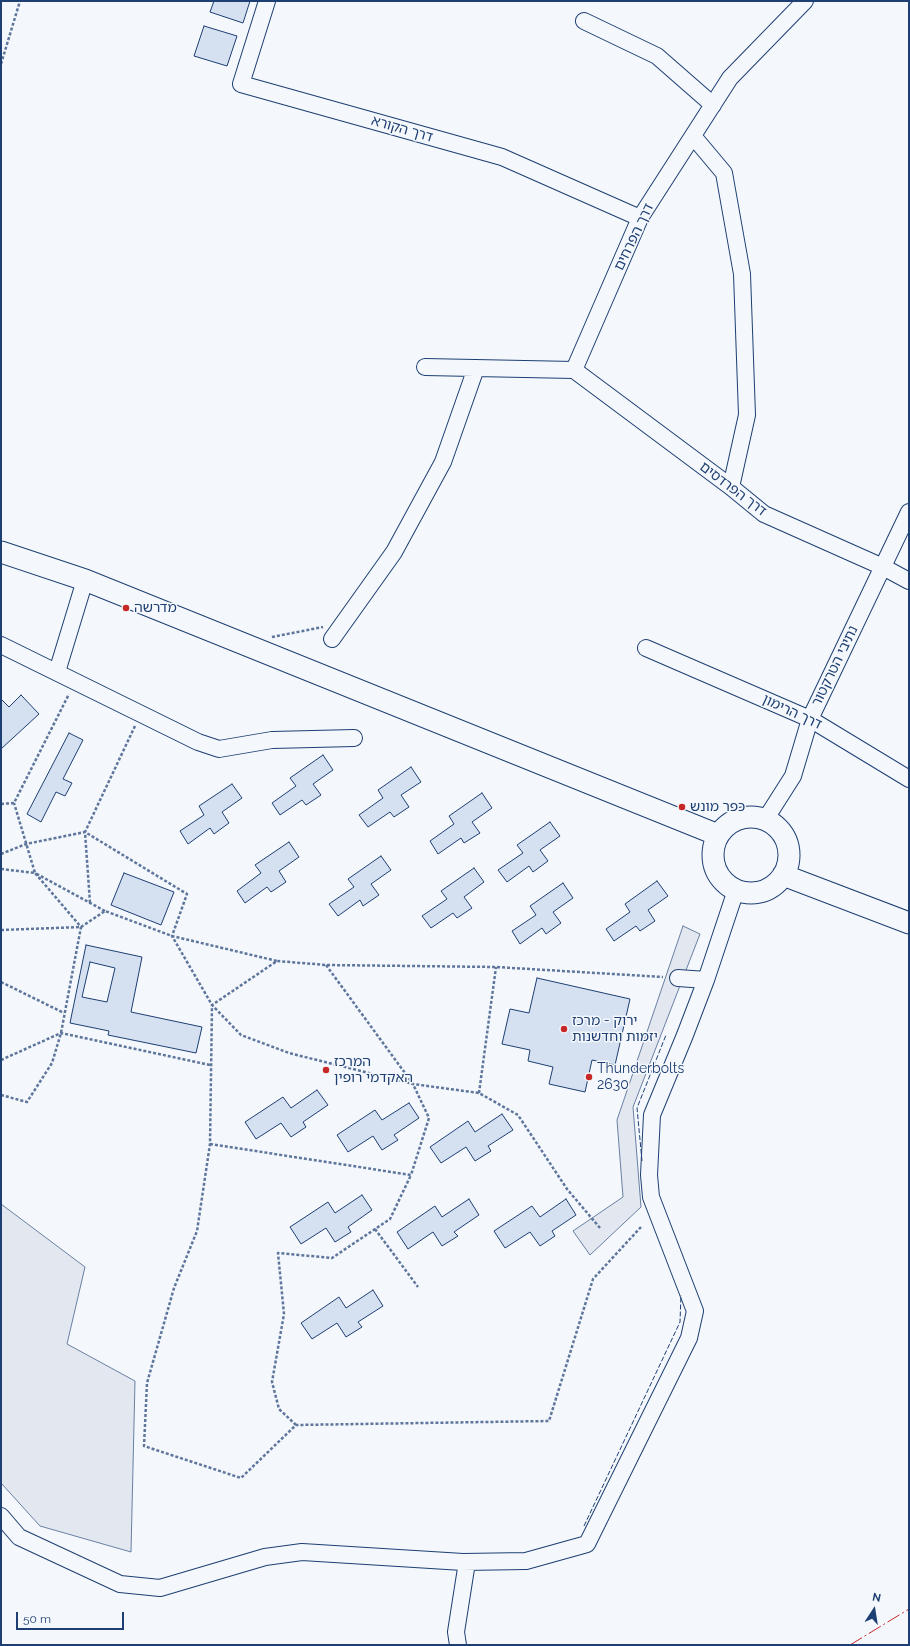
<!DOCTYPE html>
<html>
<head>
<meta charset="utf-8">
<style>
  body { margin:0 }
  #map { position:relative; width:910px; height:1646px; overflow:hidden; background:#f4f7fb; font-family:Raleway,sans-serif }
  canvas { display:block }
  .frame { position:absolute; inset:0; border:2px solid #1d3f73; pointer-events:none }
  .north { position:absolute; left:854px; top:1590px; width:40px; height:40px; -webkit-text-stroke:3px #f4f7fb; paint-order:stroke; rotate:12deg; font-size:11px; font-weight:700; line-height:16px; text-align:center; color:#1d3f73 }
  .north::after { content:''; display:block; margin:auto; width:14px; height:18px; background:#1d3f73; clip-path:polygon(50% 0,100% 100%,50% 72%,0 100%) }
  .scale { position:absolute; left:16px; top:1612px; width:108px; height:18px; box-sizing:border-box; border:2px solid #1d3f73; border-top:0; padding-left:5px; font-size:12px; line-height:14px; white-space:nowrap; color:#1d3f73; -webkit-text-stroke:3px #f4f7fb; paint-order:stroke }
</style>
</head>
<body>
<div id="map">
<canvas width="910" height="1646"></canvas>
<div class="frame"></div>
<div class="north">N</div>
<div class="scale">50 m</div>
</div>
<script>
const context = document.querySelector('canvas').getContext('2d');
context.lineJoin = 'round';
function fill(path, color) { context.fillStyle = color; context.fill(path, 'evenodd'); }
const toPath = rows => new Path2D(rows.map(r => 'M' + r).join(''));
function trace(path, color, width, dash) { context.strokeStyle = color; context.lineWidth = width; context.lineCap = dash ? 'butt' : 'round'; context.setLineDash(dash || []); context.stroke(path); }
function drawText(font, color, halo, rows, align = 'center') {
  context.font = font + ' Raleway,"Noto Sans Hebrew",sans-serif'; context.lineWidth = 3; context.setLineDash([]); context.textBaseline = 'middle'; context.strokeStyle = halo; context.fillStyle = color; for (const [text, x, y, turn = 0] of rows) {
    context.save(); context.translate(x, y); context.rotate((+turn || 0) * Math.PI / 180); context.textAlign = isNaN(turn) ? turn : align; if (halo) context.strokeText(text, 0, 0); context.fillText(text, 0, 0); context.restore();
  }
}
const parking = toPath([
  [683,926,700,934,633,1107,641,1207,590,1255,573,1231,623,1197,617,1120,683,926],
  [1,1204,85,1267,67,1344,135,1381,131,1552,40,1526,1,1483,1,1204]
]);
const building = toPath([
  [214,1,250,1,243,23,210,12,214,1],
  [204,26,237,36,227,66,194,56,204,26],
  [21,695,39,714,1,749,1,699,9,707,21,695],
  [69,733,83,740,63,779,72,783,65,796,56,792,41,822,27,814,69,733],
  [323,755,333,770,313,784,321,795,306,805,302,800,280,815,272,803,296,786,290,778,323,755],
  [411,767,421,782,401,795,409,807,394,817,390,812,368,827,359,815,383,798,378,790,411,767],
  [232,784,242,798,222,812,229,823,214,834,210,828,188,844,180,831,204,815,199,806,232,784],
  [482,793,492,808,472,822,480,833,464,843,461,838,438,854,430,841,454,824,449,816,482,793],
  [550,822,560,836,540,850,548,861,533,872,529,866,507,882,498,870,523,853,517,845,550,822],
  [289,842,299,857,279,871,286,882,271,892,267,887,245,903,237,891,261,873,255,865,289,842],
  [381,856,391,870,371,884,379,895,363,906,360,900,338,916,329,904,354,887,348,879,381,856],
  [474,868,484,882,464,897,472,908,457,918,453,913,431,928,422,916,447,899,441,891,474,868],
  [124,873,174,892,161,925,111,905,124,873],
  [657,881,668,896,648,910,655,921,640,931,636,926,614,941,606,929,630,912,625,904,657,881],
  [563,883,573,898,553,912,561,923,546,934,542,928,520,944,512,931,536,915,530,906,563,883],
  [86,945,142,957,131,1012,202,1027,196,1053,108,1035,109,1031,70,1023,86,945],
  [90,962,115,968,107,1002,82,997,90,962],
  [537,978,630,999,615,1065,592,1060,585,1092,549,1084,553,1067,528,1061,530,1050,502,1044,510,1009,529,1013,537,978],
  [317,1090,328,1105,303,1122,306,1127,291,1137,281,1123,256,1139,245,1122,283,1097,291,1108,317,1090],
  [409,1103,419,1118,394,1135,398,1140,382,1150,373,1136,348,1152,337,1135,375,1110,382,1120,409,1103],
  [502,1114,513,1130,488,1146,491,1151,475,1161,466,1147,441,1163,430,1147,468,1121,475,1132,502,1114],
  [362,1195,372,1210,348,1227,351,1232,335,1242,326,1228,301,1244,290,1227,328,1202,335,1213,362,1195],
  [469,1199,479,1215,454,1232,458,1236,442,1246,433,1232,408,1249,397,1232,435,1206,442,1217,469,1199],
  [566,1199,576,1215,552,1231,555,1236,540,1246,530,1232,505,1248,494,1231,532,1206,540,1217,566,1199],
  [373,1290,383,1306,358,1322,362,1327,346,1337,337,1323,312,1339,301,1323,339,1297,346,1308,373,1290]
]);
const path = toPath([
  [1,64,20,1],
  [272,637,323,627],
  [135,726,85,832,187,894,172,936,212,1005,241,1035,289,1053,413,1084,479,1093,518,1115,567,1189,600,1228],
  [1,804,14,803,69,694],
  [1,854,26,844,85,832,90,903],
  [1,869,35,873,14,803],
  [1,930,81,927,105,911,172,936,277,961],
  [1,982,64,1013],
  [1,1060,61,1033,210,1065],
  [479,1093,496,967],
  [1,1095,27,1102,52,1063,61,1033,81,927,35,873,105,911],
  [210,1144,411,1175,429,1118,413,1084,326,965],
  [641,1227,593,1279,549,1421,296,1425,241,1478,144,1446,147,1383,174,1288,197,1231,210,1144,212,1005,277,961,326,965,496,967,663,977],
  [375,1229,418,1287],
  [296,1425,279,1409,272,1382,284,1314,278,1253,332,1258,390,1219,411,1175]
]);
const minor = toPath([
  [267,1,241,84,502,157,640,218],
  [584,21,657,56,713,105],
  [693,136,724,173,742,274,747,415,731,487],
  [425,367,574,370,640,218,730,78,805,1],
  [574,370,731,487,764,514,883,567,909,581],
  [332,639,394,552,443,462,476,368],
  [1,645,198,742,219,749,272,740,354,738],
  [646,648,810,719,909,779],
  [57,672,85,580],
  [765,820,793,776,810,719,909,512],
  [678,978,706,980],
  [1,1516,19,1537,120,1584,160,1588,265,1557,302,1552,463,1562,526,1561,587,1544,689,1338,695,1311,651,1197,649,1175,652,1115,685,1035,706,980,736,890],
  [458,1645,456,1632,467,1562]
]);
const major = toPath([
  [1,552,85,580,718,835],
  '713 855a38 38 0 1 1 76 0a38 38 0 1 1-76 0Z',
  [783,875,909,923]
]);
const fence = toPath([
  [642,1161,637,1108,666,1035],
  [584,1526,680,1322,681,1295]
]);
const power = toPath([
  [850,1645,909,1609]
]);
const markers = [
  [126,608,4,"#c62828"],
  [682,807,4,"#c62828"],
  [564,1029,4,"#c62828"],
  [326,1070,4,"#c62828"],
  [589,1077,4,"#c62828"]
];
const streetNames = [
  ["דרך הקורא",402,129,16],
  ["דרך הפרחים",634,237,-64],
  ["דרך הפרדסים",733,489,37],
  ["נתיבי הטרקטור",835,666,-64],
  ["דרך הרימון",792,712,25]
];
const poiNames = [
  ["מדרשה",134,608],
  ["כפר מונש",690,807],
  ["ירוק - מרכז",572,1021],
  ["יזמות וחדשנות",572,1037],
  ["המרכז",334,1062],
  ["האקדמי רופין",334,1078],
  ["Thunderbolts",597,1069],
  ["2630",597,1085]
];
fill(parking, '#e3e8f0');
trace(parking, '#687fa3', 1);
fill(building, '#d5e0f0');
trace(building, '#1d3f73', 1);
trace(minor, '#1d3f73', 18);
trace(major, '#1d3f73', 23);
trace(path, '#5e769c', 2.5, [3, 2]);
trace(minor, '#f4f7fb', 16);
trace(major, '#f4f7fb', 21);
trace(fence, '#1d3f73', 1, [5, 2]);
trace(power, '#c62828', 1, [14, 3, 2, 3]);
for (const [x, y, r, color] of markers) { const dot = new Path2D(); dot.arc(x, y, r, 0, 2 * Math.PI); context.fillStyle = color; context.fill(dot); trace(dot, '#f4f7fb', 1.5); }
drawText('14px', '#1d3f73', '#f4f7fb', streetNames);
drawText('14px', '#1d3f73', '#f4f7fb', poiNames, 'left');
</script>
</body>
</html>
